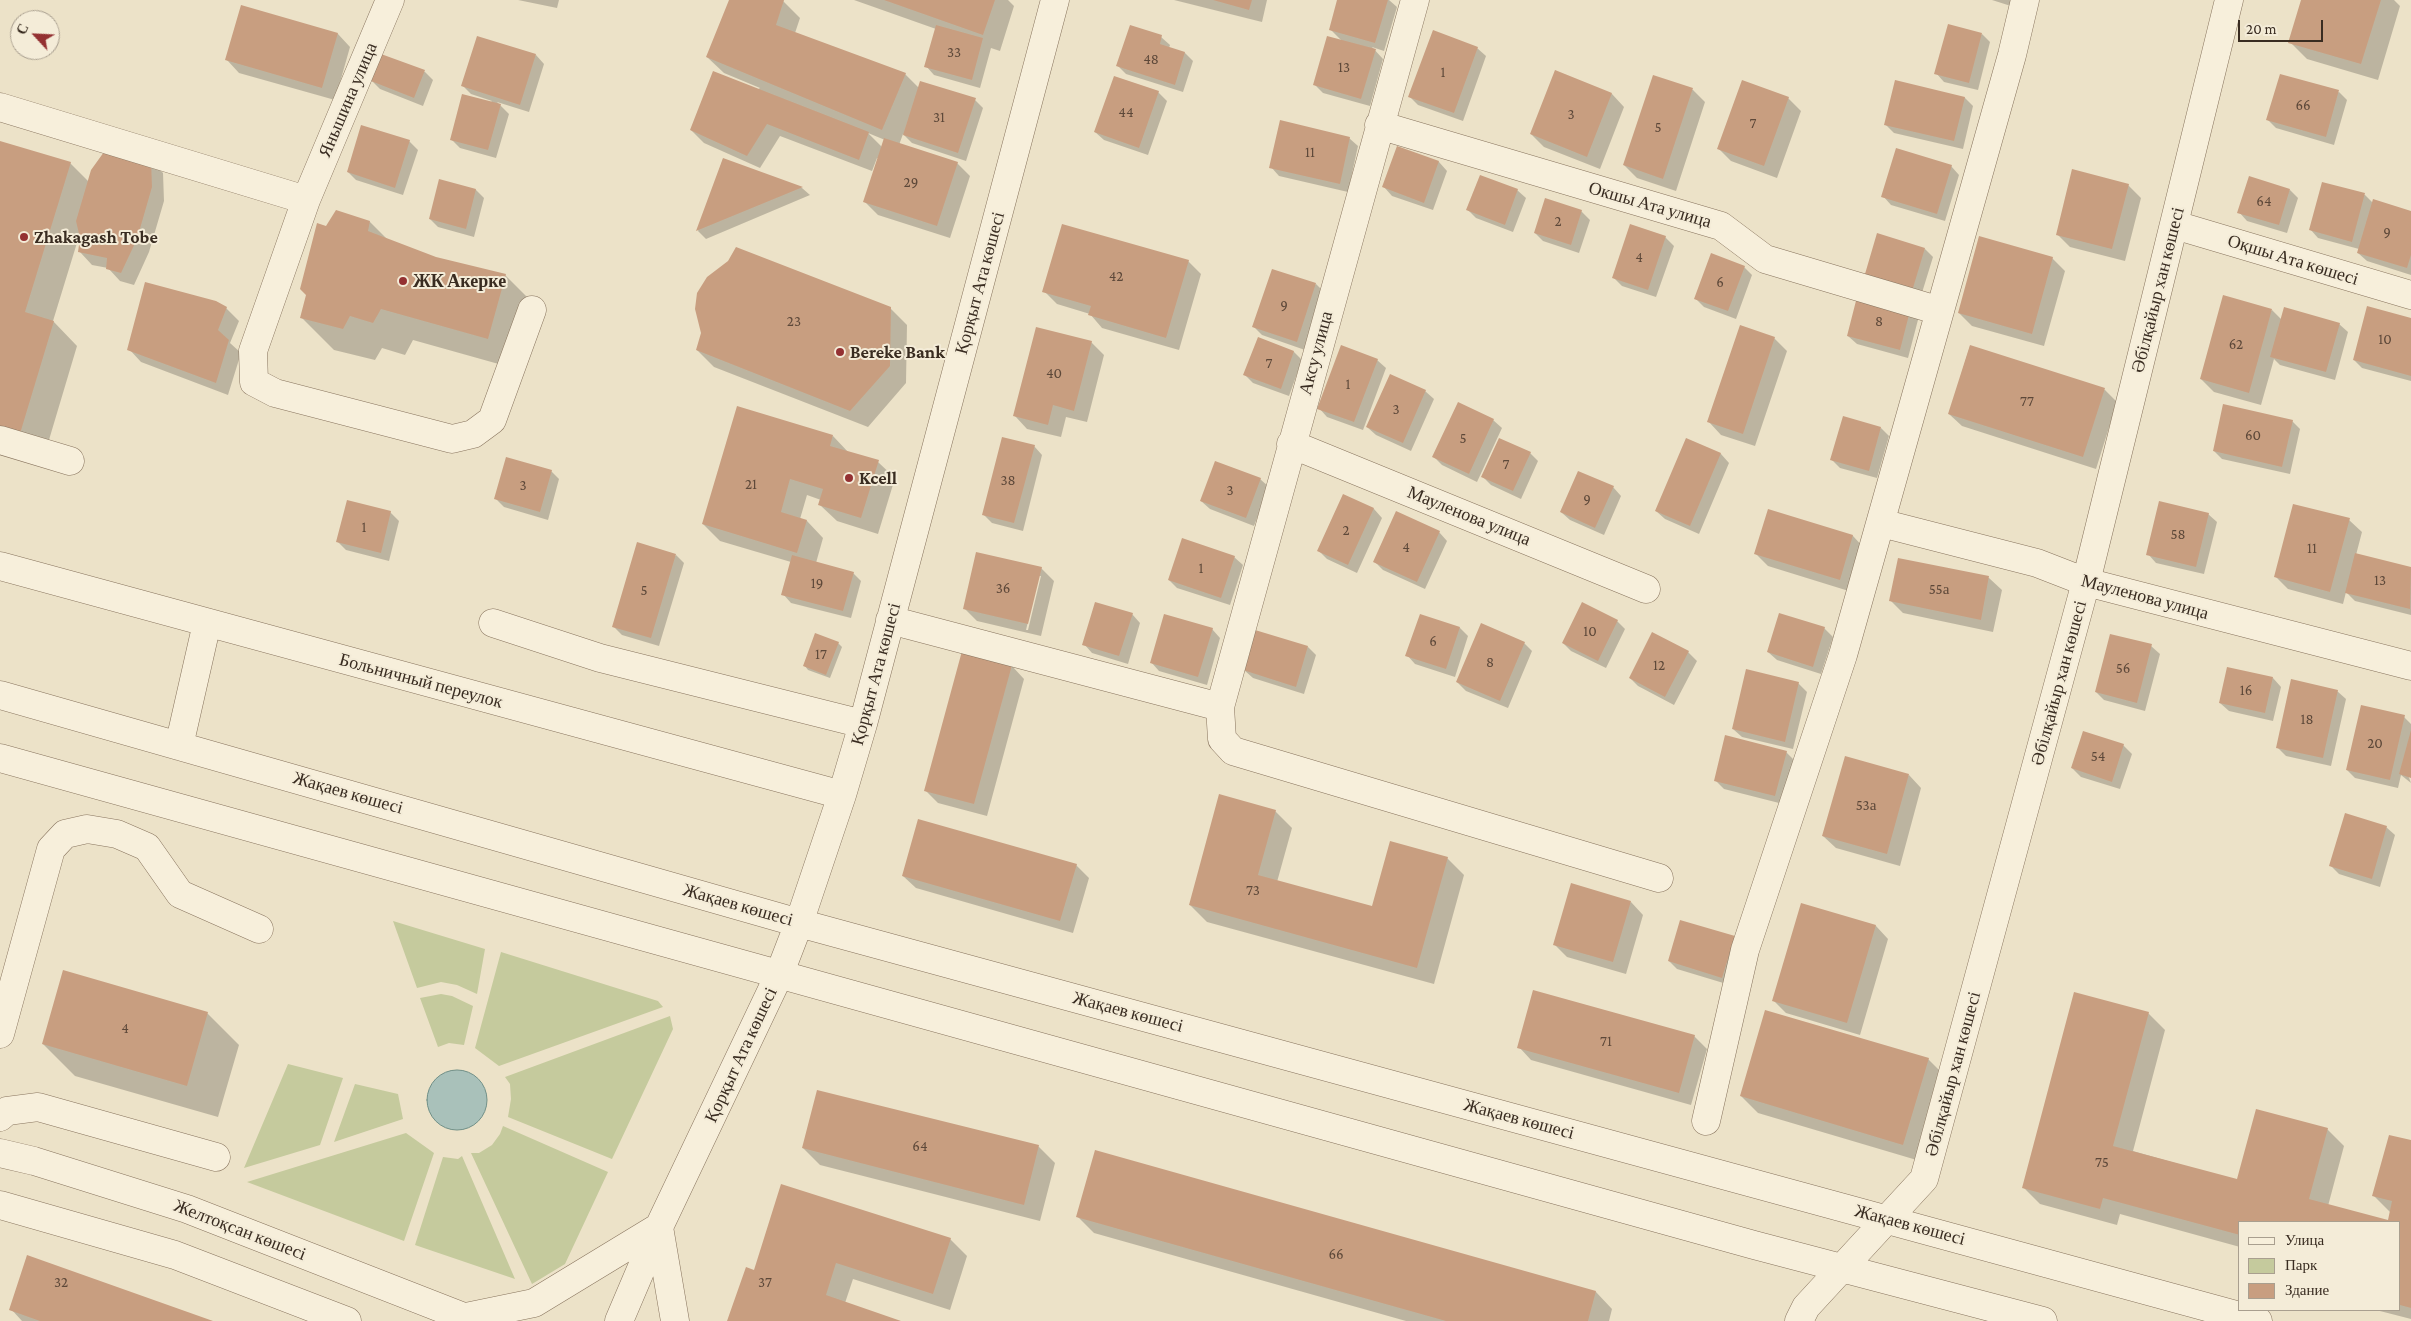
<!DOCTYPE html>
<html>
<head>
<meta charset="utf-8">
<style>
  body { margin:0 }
  #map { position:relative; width:2411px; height:1321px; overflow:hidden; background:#ece2c8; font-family:"Crimson Pro",serif }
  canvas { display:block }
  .legend { position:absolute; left:2238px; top:1221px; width:162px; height:90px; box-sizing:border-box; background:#f4ecd8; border:1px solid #a99f8f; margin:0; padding:6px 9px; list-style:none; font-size:15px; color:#392c21 }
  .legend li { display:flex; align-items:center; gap:10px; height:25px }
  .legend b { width:25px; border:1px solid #a99f8f }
  .north { position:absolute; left:10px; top:10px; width:50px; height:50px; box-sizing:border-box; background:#f4ecd8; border:1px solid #a99f8f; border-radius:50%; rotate:295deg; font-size:14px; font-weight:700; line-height:20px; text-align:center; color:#392c21 }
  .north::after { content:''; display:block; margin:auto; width:18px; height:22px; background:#943132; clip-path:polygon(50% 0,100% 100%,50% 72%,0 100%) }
  .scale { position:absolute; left:2238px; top:20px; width:85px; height:22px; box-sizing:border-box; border:2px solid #392c21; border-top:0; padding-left:6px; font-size:15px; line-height:18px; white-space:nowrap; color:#392c21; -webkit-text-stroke:4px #f4ecd8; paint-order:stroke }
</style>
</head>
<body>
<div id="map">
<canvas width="2411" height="1321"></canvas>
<ul class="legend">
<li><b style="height:6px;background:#f7efdb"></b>Улица</li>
<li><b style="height:14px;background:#c5ca9d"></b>Парк</li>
<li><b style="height:14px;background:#c89e80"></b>Здание</li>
</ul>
<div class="north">С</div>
<div class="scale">20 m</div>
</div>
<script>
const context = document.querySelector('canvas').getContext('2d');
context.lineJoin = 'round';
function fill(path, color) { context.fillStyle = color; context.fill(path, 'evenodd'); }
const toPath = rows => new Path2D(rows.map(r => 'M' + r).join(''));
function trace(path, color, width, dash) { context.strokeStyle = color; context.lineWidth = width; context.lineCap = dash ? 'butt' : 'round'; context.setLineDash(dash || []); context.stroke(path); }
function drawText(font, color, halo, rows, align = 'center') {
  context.font = font + ' "Crimson Pro",serif'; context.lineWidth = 4; context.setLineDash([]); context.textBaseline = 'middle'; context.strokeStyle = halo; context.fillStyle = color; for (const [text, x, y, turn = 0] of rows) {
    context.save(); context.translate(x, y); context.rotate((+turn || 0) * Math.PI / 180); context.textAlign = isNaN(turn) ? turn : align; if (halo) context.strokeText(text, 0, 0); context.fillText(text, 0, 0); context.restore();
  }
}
const green = toPath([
  [393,921,485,949,477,994,457,985,441,982,417,988],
  [501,952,658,1001,663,1007,499,1066,475,1048],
  [441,994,452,996,473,1006,464,1045,449,1043,438,1047,420,998],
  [670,1016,673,1029,612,1159,508,1117,511,1099,510,1084,505,1077],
  [288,1064,343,1078,320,1145,244,1168],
  [355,1084,398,1094,403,1119,334,1142],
  [503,1126,608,1172,565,1264,532,1284,471,1153,479,1153,492,1145,500,1134],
  [406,1133,434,1153,404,1241,247,1182],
  [462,1156,515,1279,415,1245,443,1157,458,1159]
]);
const water = toPath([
  '427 1100a30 30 0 1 1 60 0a30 30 0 1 1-60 0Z'
]);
const shadow = toPath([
  [518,0,559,0,557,8],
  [730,0,783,1,800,18,795,33,905,74,919,88,975,100,983,108,966,161,912,143,903,134,899,145,957,163,970,176,950,238,878,215,865,202,879,158,877,158,872,171,780,136,760,168,704,143,691,130,760,88,724,73,707,57],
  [868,133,885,140,882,147],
  [854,0,1008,0,1014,6,1000,51,991,48,980,88,934,75,926,66,936,29],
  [1174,0,1267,0,1262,22],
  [1339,0,1389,0,1397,7,1384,51,1372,47,1383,59,1370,106,1323,93,1315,85,1342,41,1330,29],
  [1992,0,2016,0,2014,7],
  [2302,0,2394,0,2400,6,2378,80,2307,59,2290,42],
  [242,7,338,34,350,47,335,100,239,73,227,60],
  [1982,34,1990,42,1978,90,1944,82,1936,73],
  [1161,37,1170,45,1169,48,1185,53,1193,61,1183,92,1126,74,1118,66],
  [1477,48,1486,56,1463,121,1418,105,1410,97],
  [382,55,425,72,433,80,423,106,380,89,372,81],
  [536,55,544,64,529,112,497,102,509,114,496,158,460,148,451,139,492,101,471,94,463,86],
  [1555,72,1612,94,1624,107,1600,169,1544,147,1531,134],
  [1653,77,1693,90,1705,102,1676,191,1637,178,1624,165],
  [1896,81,1965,98,1973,106,1963,149,1894,133,1885,124],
  [1158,92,1167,101,1148,155,1104,140,1095,132],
  [2339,92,2347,100,2334,145,2276,128,2268,120],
  [1788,98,1801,111,1777,178,1731,161,1718,148],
  [1349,138,1358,146,1348,192,1279,176,1271,167],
  [409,141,418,150,403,195,356,180,348,172],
  [0,142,70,163,89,182,150,160,163,173,164,201,149,252,134,285,120,281,108,268,92,265,80,252,80,233,53,321,77,346,43,460,0,447],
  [1398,147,1439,162,1447,171,1433,210,1392,196,1384,187],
  [723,159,802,188,810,195,706,239,698,231],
  [1951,166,1959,175,1945,221,1891,205,1883,196],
  [440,181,476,190,484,198,474,237,438,227,430,219],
  [2323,183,2365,195,2373,203,2411,212,2411,275,2367,261,2358,253,2359,249,2318,238,2310,229],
  [2128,185,2141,198,2125,261,2070,247,2057,234],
  [1517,190,1526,198,1513,232,1476,218,1468,210],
  [2290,190,2298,198,2287,233,2247,221,2239,212],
  [1581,211,1590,220,1579,253,1543,241,1535,233],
  [370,222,388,240,435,258,505,275,537,307,520,370,413,340,405,355,382,348,375,360,334,350,302,318,327,228],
  [1665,237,1674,246,1656,297,1622,286,1613,277],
  [1925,249,1933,257,1921,296,1875,282,1866,274],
  [2052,258,2065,271,2044,346,1972,326,1959,313],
  [1188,261,1201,274,1179,350,1102,328,1090,314,1057,304,1044,291],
  [1744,267,1752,275,1736,319,1704,307,1696,299],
  [1316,284,1324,292,1305,350,1262,335,1254,327],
  [215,302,226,308,239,321,230,343,241,353,228,395,141,362,129,349],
  [890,308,907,325,906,383,868,427,714,367,697,350],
  [1911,308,1919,316,1908,358,1857,344,1848,336],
  [2272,310,2281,319,2339,324,2348,332,2335,380,2280,365,2274,359,2261,405,2214,392,2201,379],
  [2411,319,2411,381,2362,368,2354,360],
  [1774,338,1787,351,1755,446,1721,435,1709,422],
  [1258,339,1294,352,1302,360,1289,396,1253,383,1245,375],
  [1091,342,1104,355,1087,422,1066,417,1061,437,1027,429,1015,416],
  [1970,346,2105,390,2117,402,2096,469,1962,426,1949,414],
  [1377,360,1386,368,1363,430,1327,417,1319,408],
  [1425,391,1434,399,1411,451,1376,435,1367,427],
  [1493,420,1502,428,1477,482,1442,465,1434,457],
  [2292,421,2300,429,2290,474,2222,459,2214,451],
  [1881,428,1889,436,1877,478,1840,468,1832,460],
  [833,436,849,453,878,462,895,478,878,534,837,521,820,505,821,500,807,495,800,519,807,521,823,538,816,563,853,573,861,581,851,618,791,603,783,594,791,562,720,541,703,524],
  [1686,440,1721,454,1729,463,1699,534,1665,519,1656,511],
  [1034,446,1042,455,1023,531,992,523,983,514],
  [1530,453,1538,461,1521,499,1491,485,1483,477],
  [551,471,559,479,548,520,504,507,496,499],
  [1260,479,1269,487,1254,526,1210,509,1201,501],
  [1613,487,1621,496,1604,535,1570,520,1561,512],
  [1344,495,1374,509,1382,518,1357,573,1327,559,1319,551],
  [1769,511,1853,536,1865,549,1852,592,1768,566,1756,554],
  [390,512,399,521,389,561,346,550,337,541],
  [2208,514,2217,522,2204,574,2156,563,2148,554],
  [2349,520,2362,532,2356,555,2411,569,2411,615,2355,601,2346,592,2343,604,2288,589,2275,576],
  [1439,532,1447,541,1425,589,1383,570,1374,561],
  [676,555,684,563,659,646,622,635,613,626],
  [1234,557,1243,565,1230,605,1177,588,1169,580],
  [1899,559,1989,578,2002,590,1993,632,1903,613,1891,601],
  [1041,568,1054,581,1041,636,977,621,964,608],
  [1039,576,1041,576,1028,630,1026,630],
  [1132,614,1140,623,1128,664,1092,653,1084,644],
  [1421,615,1460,628,1468,636,1455,677,1415,664,1407,655],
  [1617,621,1625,629,1606,668,1571,651,1563,643],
  [1824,628,1833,637,1821,674,1777,660,1768,652],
  [1212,629,1220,638,1207,685,1159,671,1151,662],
  [1653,634,1688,652,1697,661,1674,705,1638,686,1630,678],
  [838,643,842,647,830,678,808,670,805,666],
  [1524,643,1532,651,1508,708,1466,691,1457,682],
  [2151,646,2160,654,2145,711,2104,700,2096,692],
  [1308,647,1316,655,1304,694,1253,678,1244,670],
  [1012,666,1024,679,987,816,938,803,925,790],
  [2273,678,2281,687,2273,721,2229,711,2220,703],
  [1798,683,1807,692,1793,749,1742,737,1733,729],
  [2337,691,2346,699,2331,766,2286,756,2278,748],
  [2404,717,2411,724,2411,776,2408,775,2411,783,2401,775,2398,788,2355,778,2347,770],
  [2123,745,2132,754,2120,789,2081,777,2072,768],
  [1786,752,1795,761,1783,804,1724,789,1716,781],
  [1909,775,1921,788,1900,866,1836,848,1823,836],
  [1275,811,1292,828,1277,882,1373,908,1447,858,1464,875,1434,984,1207,922,1190,905],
  [2386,827,2395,835,2380,887,2339,874,2331,866],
  [1076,865,1089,878,1073,933,916,888,903,876],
  [1631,902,1643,915,1626,974,1567,957,1555,945],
  [1802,905,1876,926,1888,939,1860,1035,1786,1013,1774,1001],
  [1734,937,1743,945,1730,985,1677,969,1669,961],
  [207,1013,239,1045,218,1117,75,1076,43,1044],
  [2148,1013,2165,1030,2133,1151,2238,1181,2327,1129,2344,1146,2328,1206,2389,1222,2391,1213,2374,1196,2411,1142,2411,1319,2376,1310,2400,1310,2400,1222,2240,1222,2240,1247,2120,1214,2117,1225,2040,1204,2023,1187],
  [1694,1036,1707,1049,1691,1105,1531,1060,1519,1047],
  [1928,1059,1945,1076,1920,1161,1758,1113,1741,1096],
  [1038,1146,1055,1163,1040,1221,820,1165,803,1148],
  [1077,1216,1596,1292,1612,1309,1609,1321,1406,1321,1094,1233],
  [950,1239,967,1256,950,1310,853,1279,845,1303,898,1321,728,1321,755,1271],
  [11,1309,210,1321,22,1321]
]);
const building = toPath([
  [729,0,784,0,776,25,906,73,882,130,706,57],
  [884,0,995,0,983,35],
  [1213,0,1252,0,1249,10],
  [1337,0,1388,0,1375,43,1329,30],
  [2301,0,2381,0,2361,64,2288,43],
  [241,5,338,33,322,88,225,60],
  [1948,24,1982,33,1969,83,1934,74],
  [936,25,983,38,972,80,924,67],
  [1130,25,1162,35,1160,44,1185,52,1175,85,1116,66],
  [1433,30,1478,47,1454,113,1408,97],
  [477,36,536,54,520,105,461,86],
  [1327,36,1376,49,1361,99,1313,85],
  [381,54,425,70,414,98,371,81],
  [1555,70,1612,93,1587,157,1530,134],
  [713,71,869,132,859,160,767,124,747,156,690,130],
  [2280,74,2339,90,2326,137,2266,120],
  [1653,75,1693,88,1663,179,1623,165],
  [1114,76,1159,91,1139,148,1094,132],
  [1742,80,1789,97,1764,166,1717,149],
  [1895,80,1965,97,1954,141,1884,125],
  [920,81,976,98,958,153,903,135],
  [462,94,501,104,488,150,450,140],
  [1280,120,1350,137,1340,184,1269,168],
  [361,125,410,140,395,188,347,172],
  [884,138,958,162,937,226,863,202],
  [0,141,71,162,25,312,54,321,19,437,0,431],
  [109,145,151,159,152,187,137,239,121,273,106,269,107,258,78,252,80,238,76,221,91,170],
  [1397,146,1439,161,1424,203,1382,187],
  [1896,148,1952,165,1937,214,1881,197],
  [723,158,803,187,696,231],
  [2072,169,2129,184,2112,249,2056,235],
  [1480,175,1518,189,1505,225,1466,210],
  [2249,176,2290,189,2279,225,2237,213],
  [439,179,476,189,466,229,429,219],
  [2322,182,2365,193,2352,242,2309,230],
  [1545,198,1582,210,1571,245,1534,233],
  [2373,199,2411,211,2411,255,2407,268,2357,253],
  [336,210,370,221,368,231,436,257,506,274,488,339,381,309,373,323,350,316,343,329,300,318,306,295,300,289,317,223,326,226],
  [1062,224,1189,260,1166,338,1088,315,1091,306,1042,292],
  [1630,224,1666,236,1648,290,1612,278],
  [1877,233,1925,248,1913,288,1865,274],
  [1979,236,2053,257,2032,334,1958,313],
  [736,247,891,307,890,366,850,411,696,350,701,333,695,309,697,293,707,277,728,261],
  [1711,253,1745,266,1728,311,1694,299],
  [1272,269,1316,283,1297,342,1252,327],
  [145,282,216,301,227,307,218,330,229,340,216,383,127,350],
  [1858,293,1911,307,1900,350,1847,336],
  [2223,295,2272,309,2249,393,2200,379],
  [2367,306,2411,318,2411,376,2353,360],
  [2284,307,2340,323,2326,372,2270,357],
  [1740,325,1775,337,1743,434,1707,422],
  [1036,327,1092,341,1074,411,1053,405,1048,425,1013,416],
  [1258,337,1294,351,1281,389,1243,375],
  [1341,345,1378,359,1354,422,1317,409],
  [1970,345,2105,388,2083,457,1948,414],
  [1390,374,1426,390,1403,443,1366,427],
  [1458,402,1494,419,1469,474,1432,457],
  [2223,404,2293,420,2282,467,2213,451],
  [737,406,833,435,830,446,879,460,861,518,818,505,823,489,790,479,781,512,807,520,797,553,702,524],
  [1843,416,1881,427,1869,471,1830,460],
  [1002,437,1035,445,1014,523,982,515],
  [1499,438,1531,452,1513,491,1481,477],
  [1686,438,1721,453,1690,526,1655,511],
  [506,457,552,470,540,512,494,499],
  [1215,461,1261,478,1246,518,1200,501],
  [1578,471,1614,486,1595,528,1560,512],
  [1343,494,1374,508,1348,565,1317,551],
  [347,500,391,511,381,553,336,542],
  [2159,501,2209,513,2196,567,2146,555],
  [2293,504,2350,518,2330,592,2274,577],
  [1768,509,1853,535,1840,580,1754,554],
  [1396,511,1440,531,1417,582,1373,562],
  [1182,538,1235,556,1221,598,1168,580],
  [637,542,676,554,651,638,612,627],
  [976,552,1042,567,1028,624,963,609],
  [2355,553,2411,567,2410,609,2345,593],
  [792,555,854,572,843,611,781,595],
  [1898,558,1989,576,1981,620,1889,601],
  [1095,602,1133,613,1119,656,1082,645],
  [1582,602,1618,620,1598,661,1562,643],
  [1779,613,1825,627,1813,667,1767,652],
  [1164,614,1213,628,1198,677,1150,663],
  [1420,614,1460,627,1446,669,1405,656],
  [1481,623,1525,642,1500,701,1456,682],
  [1255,630,1308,646,1296,687,1243,670],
  [1652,632,1689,651,1665,697,1629,678],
  [815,633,839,642,826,675,803,666],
  [2110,634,2152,644,2137,703,2095,692],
  [962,651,1012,665,974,804,924,791],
  [2227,667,2273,677,2265,713,2219,703],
  [1746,669,1799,682,1785,742,1732,729],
  [2291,679,2338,690,2323,758,2276,748],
  [2361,705,2405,715,2390,780,2346,770],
  [2411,730,2411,778,2399,774],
  [2083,731,2124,744,2112,782,2071,768],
  [1725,735,1787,751,1775,796,1714,781],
  [1845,756,1909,774,1887,854,1822,836],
  [1219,794,1276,810,1258,875,1372,906,1390,841,1448,857,1417,968,1189,905],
  [2345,813,2387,826,2372,879,2329,866],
  [918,819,1077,864,1060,921,902,876],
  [1571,883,1631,901,1613,962,1553,945],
  [1801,903,1876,925,1847,1023,1772,1001],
  [1680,920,1735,936,1722,978,1668,961],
  [63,970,208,1012,187,1086,42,1044],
  [1533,990,1695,1035,1679,1093,1517,1048],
  [2074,992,2149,1012,2113,1146,2237,1179,2256,1109,2328,1128,2309,1199,2388,1220,2392,1201,2372,1196,2389,1135,2411,1140,2411,1308,2400,1305,2400,1222,2240,1222,2240,1235,2103,1198,2100,1209,2022,1188],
  [1765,1010,1929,1058,1903,1145,1740,1096],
  [817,1090,1039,1145,1024,1205,802,1148],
  [1095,1150,1596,1291,1588,1321,1446,1321,1076,1217],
  [781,1184,951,1238,933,1294,836,1263,826,1295,901,1321,727,1321,746,1267,754,1270],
  [27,1255,213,1321,40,1321,9,1310]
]);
const minor = toPath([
  [390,0,306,200,253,351,254,382,275,393,452,439,473,434,492,420,532,310],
  [1415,0,1220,707,1222,739,1233,751,1659,878],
  [0,107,306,200],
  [1379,125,1721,226,1765,259,1940,311],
  [2175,225,2411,295],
  [0,440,70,461],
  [1291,444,1646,589],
  [1881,523,2037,563,2086,582,2411,666],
  [0,566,842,795],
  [890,620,1220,707],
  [493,623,600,658,863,724],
  [0,695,799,923,2258,1321],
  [179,746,207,623],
  [0,758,1754,1245,2043,1321],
  [0,1034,51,849,65,834,87,829,117,834,147,847,180,894,259,929],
  [0,1117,7,1111,38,1107,216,1157],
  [1706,1121,1745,950,1843,655,2012,55,2025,0],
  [0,1153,34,1161,187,1209,474,1321],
  [0,1205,175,1255,347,1321],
  [466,1317,534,1303,659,1227,675,1321],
  [619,1321,659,1227,779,975,799,923,842,795,863,724,1055,0],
  [1799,1321,1806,1307,1924,1179,2086,582,2229,0]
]);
const markers = [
  [24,237,5,"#943132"],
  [403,281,5,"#943132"],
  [840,352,5,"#943132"],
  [849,478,5,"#943132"]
];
const numberNames = [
  ["33",954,52],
  ["48",1151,59],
  ["13",1344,67],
  ["1",1443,72],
  ["66",2303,105],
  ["44",1126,112],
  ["3",1571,114],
  ["31",939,117],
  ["7",1753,123],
  ["5",1658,127],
  ["11",1310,152],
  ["29",911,182],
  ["64",2264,201],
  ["2",1558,221],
  ["9",2387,232],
  ["4",1639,257],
  ["42",1116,276],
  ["6",1720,282],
  ["9",1284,305],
  ["23",794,321],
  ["8",1879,321],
  ["10",2385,339],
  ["62",2236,344],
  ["7",1269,363],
  ["40",1054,373],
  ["1",1348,384],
  ["77",2027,401],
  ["3",1396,409],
  ["60",2253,435],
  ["5",1463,438],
  ["7",1506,464],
  ["38",1008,480],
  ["21",751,484],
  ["3",523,485],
  ["3",1230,490],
  ["9",1587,499],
  ["1",364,527],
  ["2",1346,530],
  ["58",2178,534],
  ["4",1406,547],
  ["11",2312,548],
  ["1",1201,568],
  ["13",2380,580],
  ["19",817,583],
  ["36",1003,588],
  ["55а",1939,589],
  ["5",644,590],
  ["10",1590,631],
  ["6",1433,641],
  ["17",821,654],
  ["8",1490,662],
  ["12",1659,665],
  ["56",2123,668],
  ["16",2246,690],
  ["18",2307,719],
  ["20",2375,743],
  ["54",2098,756],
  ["53а",1866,805],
  ["73",1253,890],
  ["4",125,1028],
  ["71",1606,1041],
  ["64",920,1146],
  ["75",2102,1162],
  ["66",1336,1254],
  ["32",61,1282],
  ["37",765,1282]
];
const streetNames = [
  ["Янышина улица",348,100,-67],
  ["Окшы Ата улица",1650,205,16],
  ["Оқшы Ата көшесі",2293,260,17],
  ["Қорқыт Ата көшесі",980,283,-75],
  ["Әбілқайыр хан көшесі",2158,290,-76],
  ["Аксу улица",1316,353,-75],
  ["Мауленова улица",1469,516,22],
  ["Мауленова улица",2145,597,15],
  ["Қорқыт Ата көшесі",876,674,-75],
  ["Больничный переулок",421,681,15],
  ["Әбілқайыр хан көшесі",2059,683,-75],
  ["Жақаев көшесі",348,793,16],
  ["Жақаев көшесі",738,905,16],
  ["Жақаев көшесі",1128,1012,15],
  ["Қорқыт Ата көшесі",741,1055,-65],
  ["Әбілқайыр хан көшесі",1953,1074,-75],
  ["Жақаев көшесі",1519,1119,15],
  ["Жақаев көшесі",1910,1225,15],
  ["Желтоқсан көшесі",240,1230,21]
];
const poiNames = [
  ["Zhakagash Tobe",34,237],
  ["ЖК Акерке",413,281],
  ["Bereke Bank",850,352],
  ["Kcell",859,478]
];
fill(green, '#c5ca9d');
fill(water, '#a9c1ba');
trace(water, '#708f87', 1);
fill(shadow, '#0003');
fill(building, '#c89e80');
trace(minor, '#88745e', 29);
trace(minor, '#f7efdb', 28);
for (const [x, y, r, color] of markers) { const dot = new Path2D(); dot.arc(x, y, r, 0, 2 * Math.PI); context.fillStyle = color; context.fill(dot); trace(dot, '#f4ecd8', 2); }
drawText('15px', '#5d4839', null, numberNames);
drawText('18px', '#392c21', '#f4ecd8', streetNames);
drawText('bold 18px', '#392c21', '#f4ecd8', poiNames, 'left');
</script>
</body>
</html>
